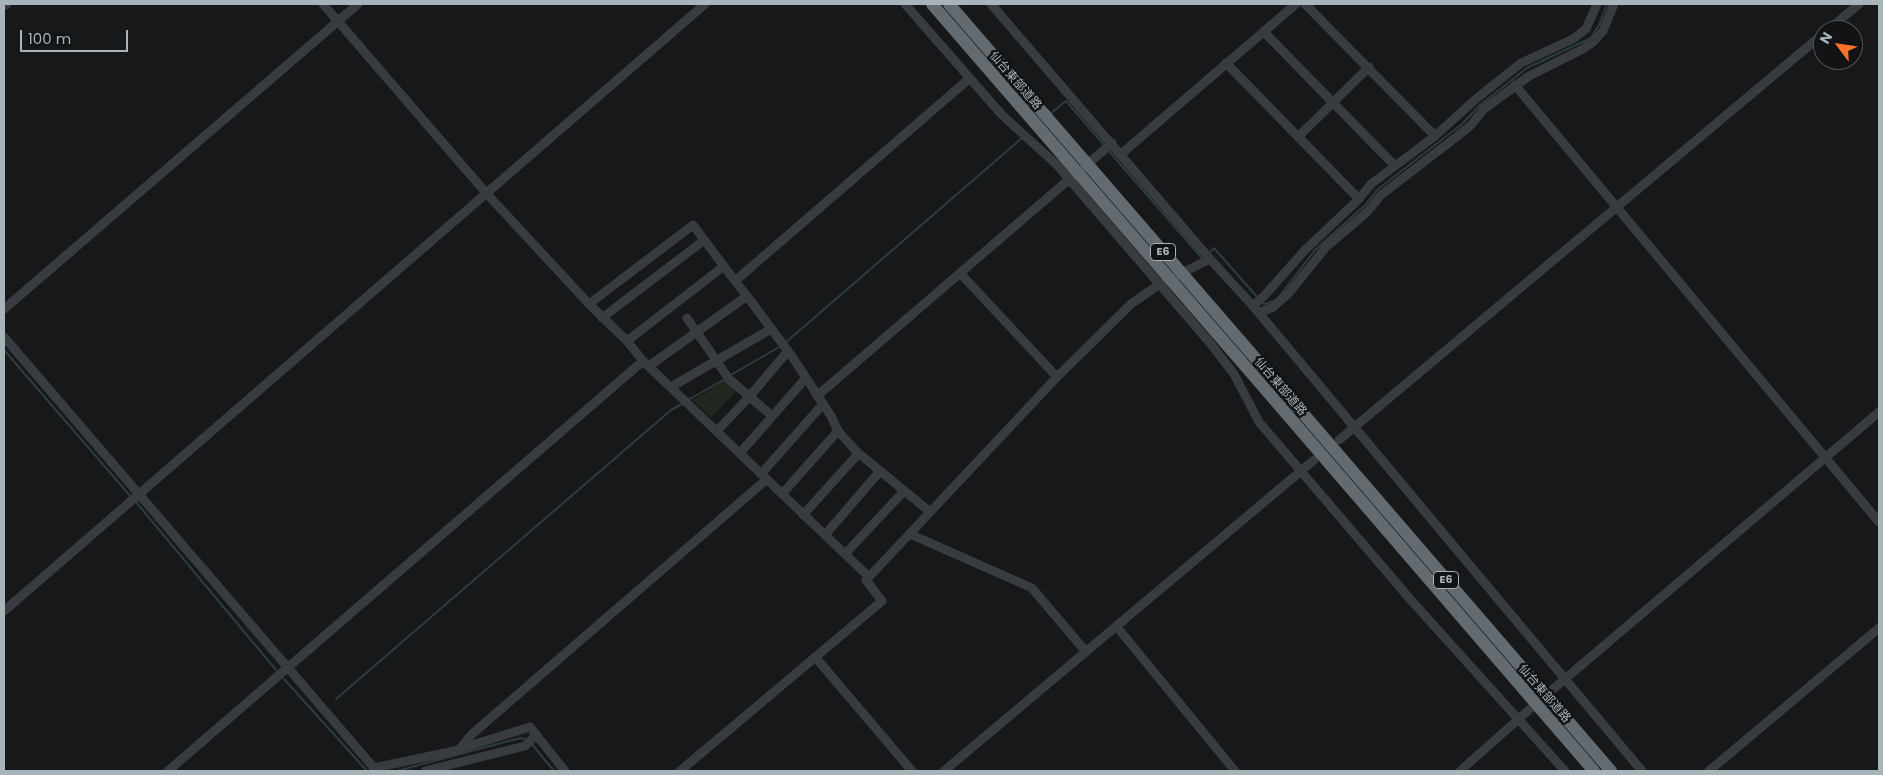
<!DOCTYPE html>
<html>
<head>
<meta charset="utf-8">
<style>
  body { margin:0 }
  #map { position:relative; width:1883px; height:775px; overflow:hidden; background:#17181a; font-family:Poppins,sans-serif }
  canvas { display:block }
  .frame { position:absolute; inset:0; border:5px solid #a8b4ba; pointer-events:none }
  .north { position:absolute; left:1813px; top:20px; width:50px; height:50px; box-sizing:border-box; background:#121315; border:1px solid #4e5357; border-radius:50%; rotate:301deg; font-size:14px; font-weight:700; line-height:20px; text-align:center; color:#a8b4ba }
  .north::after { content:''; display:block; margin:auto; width:18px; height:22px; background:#ff722a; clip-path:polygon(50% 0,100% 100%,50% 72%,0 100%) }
  .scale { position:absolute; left:20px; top:30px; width:108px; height:22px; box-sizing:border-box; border:2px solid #a8b4ba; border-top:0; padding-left:6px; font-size:15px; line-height:18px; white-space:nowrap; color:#a8b4ba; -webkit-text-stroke:4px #121315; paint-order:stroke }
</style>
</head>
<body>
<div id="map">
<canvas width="1883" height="775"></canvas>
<div class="frame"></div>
<div class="north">N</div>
<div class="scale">100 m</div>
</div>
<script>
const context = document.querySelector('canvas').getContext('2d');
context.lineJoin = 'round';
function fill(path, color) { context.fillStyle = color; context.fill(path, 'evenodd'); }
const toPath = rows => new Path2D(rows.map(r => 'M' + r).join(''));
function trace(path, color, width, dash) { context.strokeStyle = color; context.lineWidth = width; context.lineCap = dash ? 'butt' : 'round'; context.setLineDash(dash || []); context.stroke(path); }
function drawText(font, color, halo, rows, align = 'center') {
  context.font = font + ' Poppins,"Noto Sans JP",sans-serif'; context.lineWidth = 5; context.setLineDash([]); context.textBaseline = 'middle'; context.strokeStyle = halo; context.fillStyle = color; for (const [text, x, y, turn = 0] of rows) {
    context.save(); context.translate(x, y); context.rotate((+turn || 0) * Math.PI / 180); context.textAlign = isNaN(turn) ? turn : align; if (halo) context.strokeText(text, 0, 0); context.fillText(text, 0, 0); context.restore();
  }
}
const green = toPath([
  [725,380,737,390,711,418,693,400]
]);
const stream = toPath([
  [1050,114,1066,101,1105,146],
  [1108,150,1201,257],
  [1211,251,1214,248,1258,298],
  [1278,298,1315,250,1365,205,1377,190,1462,124,1480,105,1527,68,1591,38,1600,23,1607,4],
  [1263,303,1264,304,1274,301],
  [785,343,1022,138],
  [4,350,132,498],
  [729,376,781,346],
  [688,400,725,379],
  [135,501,276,670],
  [284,679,367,771],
  [336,699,671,410,682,404],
  [531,743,554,771],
  [397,771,516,739,522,738,527,740]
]);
const minor = toPath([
  [323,4,487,194,589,304,627,341,643,361,869,577,1057,377,1131,304,1160,284,1210,259],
  [905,4,1002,115,1056,164,1211,344,1234,374,1259,422,1410,599,1565,771],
  [991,4,1210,259,1253,306,1642,771],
  [4,6,7,4],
  [1828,30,1859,4],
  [1264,32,1395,166],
  [1226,63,1359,199],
  [1515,85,1879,522],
  [1435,136,1477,98,1521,63,1573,39,1586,29,1597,4],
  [1298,137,1369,67],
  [1121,154,1296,4],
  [1083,168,1112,143],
  [960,273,1057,377],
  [747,296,793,358,831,416,838,431,857,452,929,511],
  [589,304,693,225,735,281],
  [1253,306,1264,296,1305,250,1359,199,1371,184,1435,136,1305,4],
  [4,309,358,4],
  [1259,313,1273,307,1289,293,1326,247,1367,212,1381,195,1455,138,1471,125,1484,109,1529,76,1583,49,1594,41,1603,31,1614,4],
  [602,318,703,241],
  [687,318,729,379,772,416],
  [4,337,374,768,459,750,471,735,767,479],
  [627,341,724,266],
  [649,366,747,296,735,281,970,78],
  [671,387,771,329],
  [817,396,1073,176],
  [717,431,750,396,788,351],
  [1339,440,1823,34],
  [740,453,806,378],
  [761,474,823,404],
  [782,494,838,431],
  [803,515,858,454],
  [910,534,1032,588,1086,652],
  [825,535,880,471],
  [845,554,904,491],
  [4,611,705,4],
  [1117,627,1235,771],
  [816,658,912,771],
  [1552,690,1879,412],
  [459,749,530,727,565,771],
  [168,771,643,361],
  [425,771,525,746,536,735],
  [680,771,882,601,866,580,869,577],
  [944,771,1314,460],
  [1460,771,1531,708],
  [1709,771,1879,628]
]);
const highway = toPath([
  [932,4,1034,122],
  [949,4,1044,114],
  [1282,389,1611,771],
  [1272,397,1594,771]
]);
const highwayBridge = toPath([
  [1044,114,1282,389],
  [1034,122,1272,397]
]);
const shields = [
  [1163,252,25],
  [1446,580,25]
];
const shieldNames = [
  ["E6",1163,252],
  ["E6",1446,580]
];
const streetNames = [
  ["仙台東部道路",1015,81,49],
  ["仙台東部道路",1280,387,49],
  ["仙台東部道路",1544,694,49]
];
fill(green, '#20281f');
trace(stream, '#2c3d3f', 2);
trace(minor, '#383b3f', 9);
trace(highway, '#646b70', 12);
trace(highwayBridge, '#646b70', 12);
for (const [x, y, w] of shields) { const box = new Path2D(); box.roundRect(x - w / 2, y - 8.5, w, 17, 4); context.fillStyle = '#121315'; context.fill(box); trace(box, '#a8b4ba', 1); }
drawText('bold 11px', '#a8b4ba', null, shieldNames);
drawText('12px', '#a8b4ba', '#121315', streetNames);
</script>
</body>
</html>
